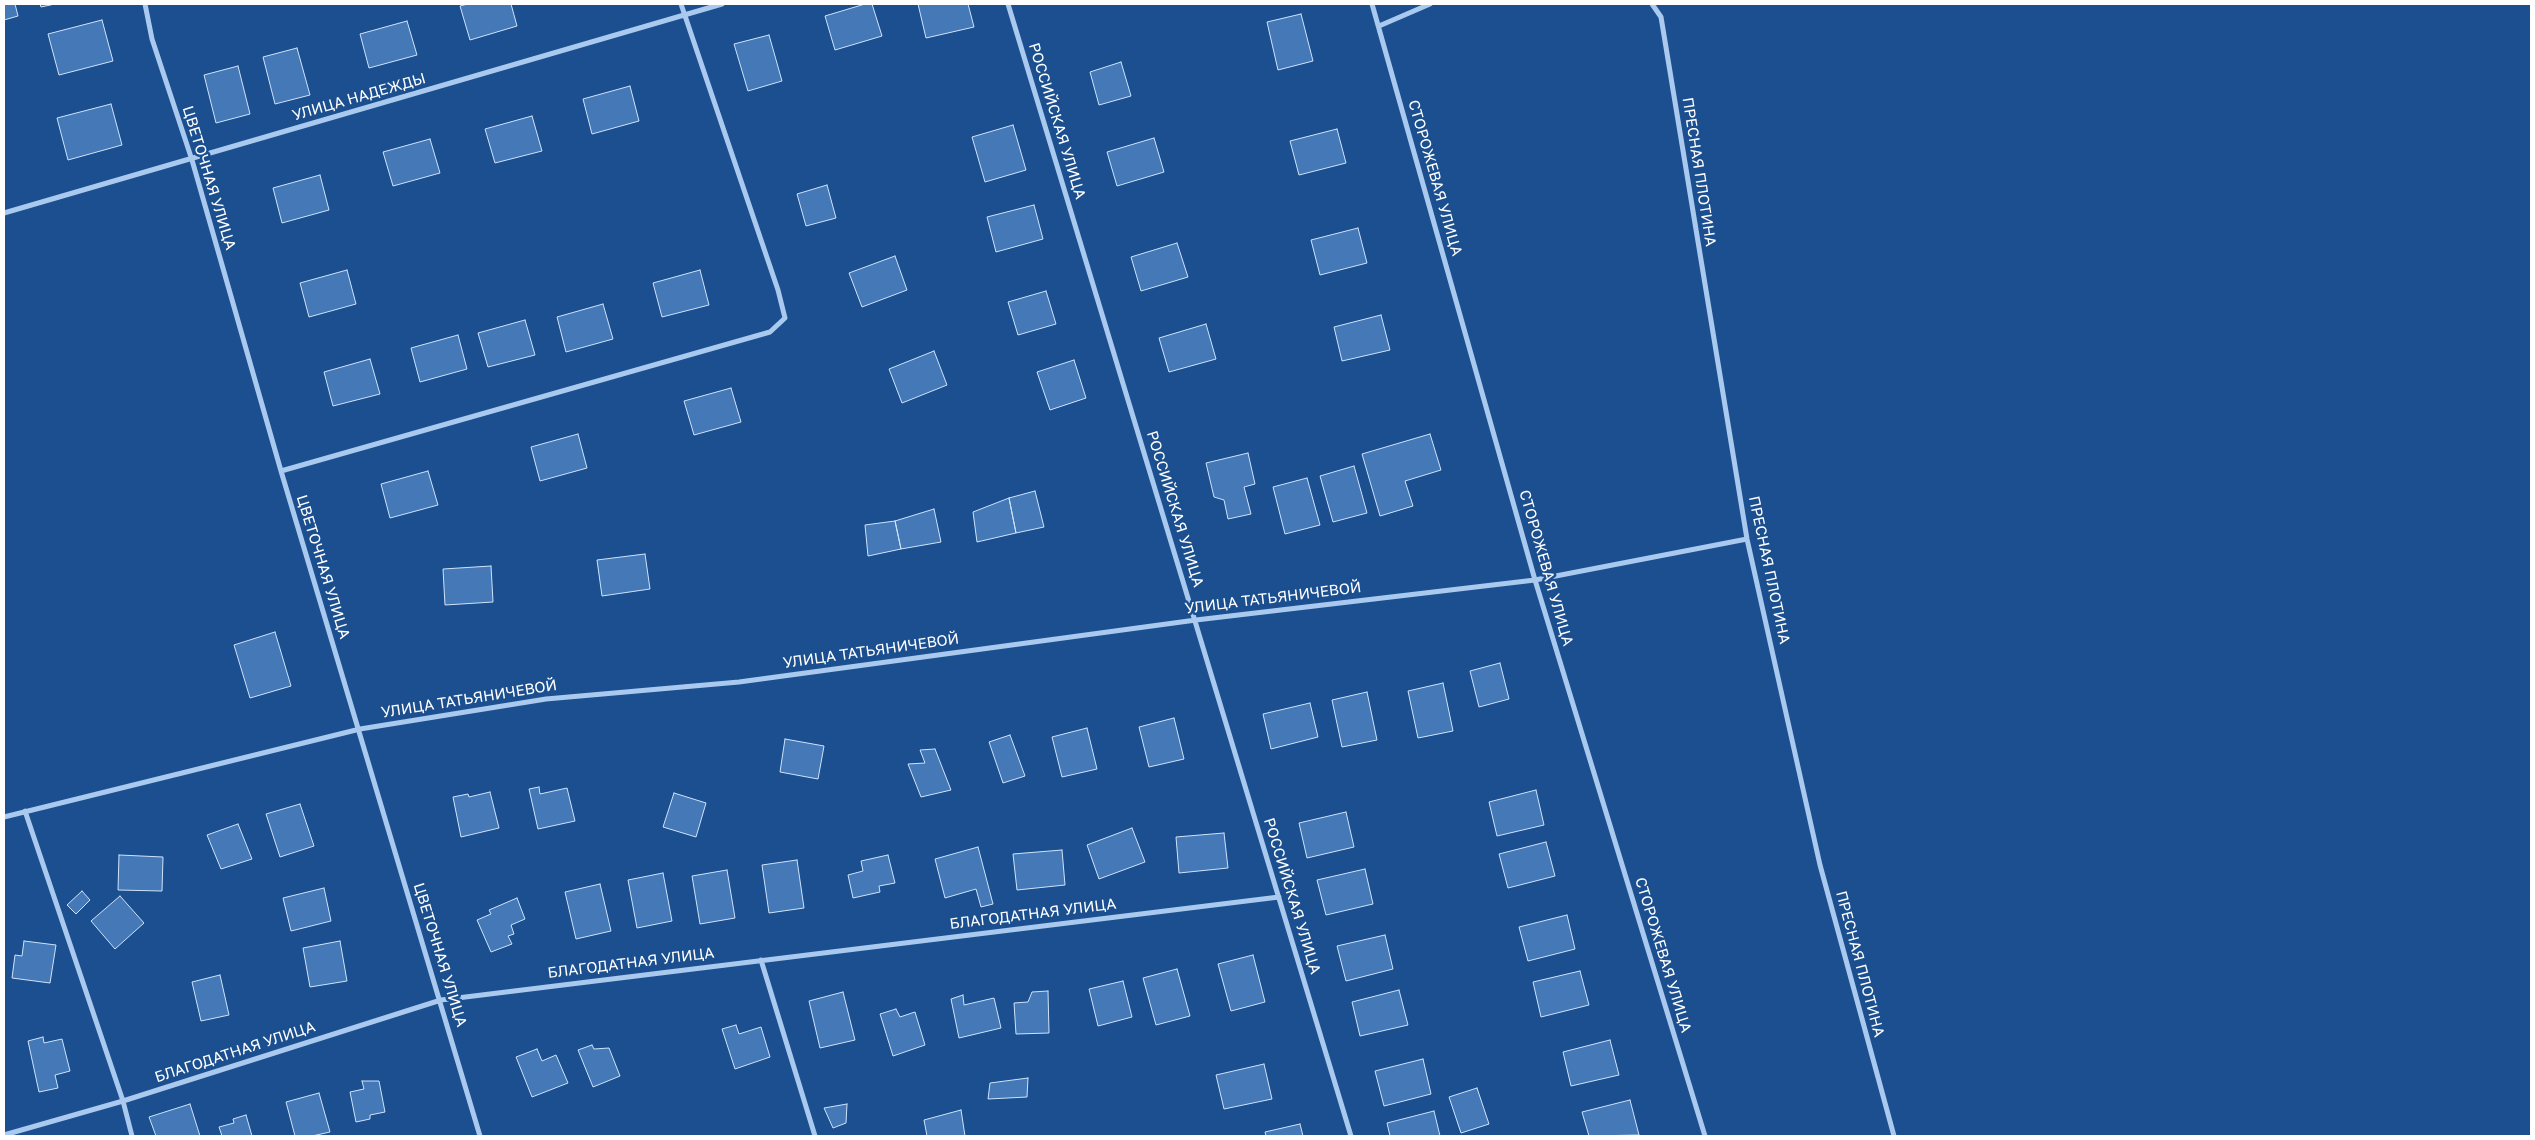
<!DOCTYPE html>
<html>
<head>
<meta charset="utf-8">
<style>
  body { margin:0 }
  #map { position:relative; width:2535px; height:1140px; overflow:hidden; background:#1b4f8f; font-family:"Golos Text",sans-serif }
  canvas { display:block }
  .frame { position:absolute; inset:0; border:5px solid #fff; pointer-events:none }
</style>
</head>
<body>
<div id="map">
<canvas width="2535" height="1140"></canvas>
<div class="frame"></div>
</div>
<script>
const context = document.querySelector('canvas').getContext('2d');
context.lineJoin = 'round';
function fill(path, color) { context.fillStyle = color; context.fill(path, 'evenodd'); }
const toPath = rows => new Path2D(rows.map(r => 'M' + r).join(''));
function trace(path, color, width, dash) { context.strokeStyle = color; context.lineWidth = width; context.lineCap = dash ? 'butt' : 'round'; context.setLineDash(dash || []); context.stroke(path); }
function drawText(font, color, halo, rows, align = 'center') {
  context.font = font + ' "Golos Text",sans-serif'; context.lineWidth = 5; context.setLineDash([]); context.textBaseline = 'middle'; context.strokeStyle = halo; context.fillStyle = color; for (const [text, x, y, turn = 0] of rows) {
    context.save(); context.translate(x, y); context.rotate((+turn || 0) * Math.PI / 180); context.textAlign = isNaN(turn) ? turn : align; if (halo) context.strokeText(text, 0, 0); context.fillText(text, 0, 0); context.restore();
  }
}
const building = toPath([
  [4,4,15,4,18,16,4,20,4,4],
  [40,4,55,4,41,7,40,4],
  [468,4,511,4,517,26,470,40,460,6,468,4],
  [865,4,872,4,882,36,835,50,825,16,865,4],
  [918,4,968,4,974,27,926,38,918,4],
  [1301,14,1313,61,1278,70,1267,22,1301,14],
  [102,20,113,61,59,75,48,34,102,20],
  [407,21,417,55,369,68,360,34,407,21],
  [769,35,782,81,748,91,734,44,769,35],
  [297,48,310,95,275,104,263,57,297,48],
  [1121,62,1131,96,1099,105,1090,72,1121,62],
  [238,66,250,114,216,123,204,75,238,66],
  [630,86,639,121,592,134,583,99,630,86],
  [111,104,122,145,68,160,57,118,111,104],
  [532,116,542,151,495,163,485,129,532,116],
  [1013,125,1026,170,985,182,972,137,1013,125],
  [1337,129,1346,163,1299,175,1290,141,1337,129],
  [1154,138,1164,172,1117,186,1107,152,1154,138],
  [430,139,440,173,393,186,383,152,430,139],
  [320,175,329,210,282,223,273,188,320,175],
  [827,185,836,218,806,226,797,194,827,185],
  [1034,205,1043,239,996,252,987,217,1034,205],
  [1358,228,1367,263,1320,275,1311,240,1358,228],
  [1177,243,1188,277,1141,291,1131,257,1177,243],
  [895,256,907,290,862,307,849,273,895,256],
  [347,270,356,304,309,317,300,283,347,270],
  [700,270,709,305,662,317,653,283,700,270],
  [1046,291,1056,324,1018,335,1008,302,1046,291],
  [603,304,613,339,566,352,557,317,603,304],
  [1381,315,1390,350,1342,361,1334,327,1381,315],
  [525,320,535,355,488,367,478,333,525,320],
  [1206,324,1216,359,1169,372,1159,338,1206,324],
  [458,335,467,369,420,382,411,348,458,335],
  [934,351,947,385,902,403,889,369,934,351],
  [370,359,380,394,333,406,324,372,370,359],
  [1074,360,1086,398,1050,410,1037,372,1074,360],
  [731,388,741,422,694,435,684,401,731,388],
  [578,434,587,468,540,481,531,447,578,434],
  [1430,434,1441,470,1405,481,1413,506,1380,516,1362,454,1430,434],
  [1248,453,1255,484,1244,487,1251,514,1228,519,1224,500,1214,497,1206,463,1248,453],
  [1354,466,1367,513,1333,522,1320,476,1354,466],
  [428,471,438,505,390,518,381,484,428,471],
  [1307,478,1320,525,1285,534,1273,487,1307,478],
  [1035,491,1044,527,1016,533,1009,498,1035,491],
  [1009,498,1016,533,977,542,973,512,1009,498],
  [934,509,941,542,901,549,895,521,934,509],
  [895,521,901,549,868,556,865,525,895,521],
  [645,554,650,589,602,596,597,560,645,554],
  [491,566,493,602,445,605,443,569,491,566],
  [275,632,291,686,250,698,234,645,275,632],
  [1500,663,1509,699,1479,707,1470,671,1500,663],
  [1443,683,1453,731,1418,738,1408,691,1443,683],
  [1367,692,1377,740,1342,747,1332,700,1367,692],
  [1310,703,1318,737,1271,749,1263,714,1310,703],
  [1174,718,1184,759,1149,767,1139,727,1174,718],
  [1087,728,1097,769,1062,777,1052,737,1087,728],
  [1010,735,1025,776,1003,783,989,742,1010,735],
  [785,739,824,746,818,779,780,772,785,739],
  [935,749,951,790,921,797,908,764,925,763,920,750,935,749],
  [539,787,540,794,567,788,575,821,538,829,529,789,539,787],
  [1536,790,1544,825,1497,836,1489,802,1536,790],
  [490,792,499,828,461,837,453,797,468,794,469,797,490,792],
  [674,793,706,803,696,837,663,827,674,793],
  [300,804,314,846,280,857,266,814,300,804],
  [1346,812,1354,847,1307,858,1299,823,1346,812],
  [238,824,252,859,221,869,207,835,238,824],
  [1132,828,1145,862,1099,879,1087,845,1132,828],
  [1224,833,1228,868,1179,873,1176,837,1224,833],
  [1546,842,1555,876,1508,888,1499,854,1546,842],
  [978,847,993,904,981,907,976,889,945,898,935,859,978,847],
  [1062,850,1065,885,1017,890,1013,854,1062,850],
  [119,855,163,857,162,891,118,890,119,855],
  [888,855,895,883,879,886,880,892,853,898,848,875,863,871,861,861,888,855],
  [797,860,804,908,769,913,762,865,797,860],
  [1365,869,1373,904,1326,915,1317,880,1365,869],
  [727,870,735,918,700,924,692,876,727,870],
  [663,873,672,921,637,928,628,880,663,873],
  [600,884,611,931,576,939,565,892,600,884],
  [324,888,331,921,291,931,283,898,324,888],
  [82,891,90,900,76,914,67,905,82,891],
  [120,896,144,923,115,949,91,921,120,896],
  [517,898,525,919,511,925,514,934,508,936,512,944,491,952,477,920,491,914,489,910,517,898],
  [1567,915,1575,949,1528,961,1519,927,1567,915],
  [1385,935,1393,969,1346,981,1337,946,1385,935],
  [24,941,56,945,50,983,12,978,15,955,22,956,24,941],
  [340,941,347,981,310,987,303,948,340,941],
  [1253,955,1265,1002,1231,1011,1218,964,1253,955],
  [1177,969,1190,1016,1156,1025,1143,978,1177,969],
  [1580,971,1589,1005,1541,1017,1533,982,1580,971],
  [220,975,229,1015,201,1021,192,982,220,975],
  [1123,981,1132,1017,1098,1026,1089,989,1123,981],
  [1399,990,1408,1025,1360,1036,1352,1002,1399,990],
  [1048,991,1049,1033,1016,1034,1014,1003,1028,1002,1032,992,1048,991],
  [843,992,855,1040,820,1048,809,1001,843,992],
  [963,995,964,1005,994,998,1001,1028,959,1038,951,999,963,995],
  [896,1009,900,1017,915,1012,925,1045,893,1056,880,1014,896,1009],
  [736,1025,739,1034,761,1027,770,1057,735,1069,722,1029,736,1025],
  [43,1037,44,1043,62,1039,70,1071,55,1075,58,1088,39,1092,28,1041,43,1037],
  [1610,1040,1619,1075,1571,1086,1563,1052,1610,1040],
  [592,1045,594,1049,609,1048,620,1076,593,1087,578,1050,592,1045],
  [537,1049,542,1061,556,1055,568,1083,532,1097,516,1057,537,1049],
  [1423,1059,1431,1094,1384,1106,1375,1071,1423,1059],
  [1264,1064,1272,1099,1224,1109,1216,1075,1264,1064],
  [1028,1078,1027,1097,988,1099,990,1083,1028,1078],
  [362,1081,379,1081,385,1112,370,1115,370,1119,356,1122,350,1092,364,1089,362,1081],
  [1477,1088,1489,1124,1461,1133,1449,1097,1477,1088],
  [319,1093,330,1132,312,1136,295,1136,286,1102,319,1093],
  [1630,1100,1639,1135,1589,1136,1582,1112,1630,1100],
  [190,1104,200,1136,156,1136,149,1117,190,1104],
  [847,1104,846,1123,833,1128,824,1108,847,1104],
  [961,1110,965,1136,927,1136,924,1120,961,1110],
  [1434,1111,1440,1136,1390,1136,1387,1123,1434,1111],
  [246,1115,252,1136,222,1136,219,1127,234,1123,233,1119,246,1115],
  [1300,1124,1303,1136,1266,1136,1265,1132,1300,1124]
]);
const street = toPath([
  [145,4,152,39,192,160,281,471,480,1136],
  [1008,4,1351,1136],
  [1372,4,1535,580,1705,1136],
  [1652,4,1661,17,1747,539,1820,865,1894,1136],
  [1379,26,1430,4],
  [4,213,722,4],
  [281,471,770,332,785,318,778,290,681,4],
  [25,811,123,1101,132,1136],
  [4,817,360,729,546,699,739,682,1196,620,1535,580,1747,539],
  [761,960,815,1136],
  [4,1135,123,1101,441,1000,1279,897]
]);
const streetNames = [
  ["УЛИЦА НАДЕЖДЫ",359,97,-16],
  ["РОССИЙСКАЯ УЛИЦА",1057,121,73],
  ["ПРЕСНАЯ ПЛОТИНА",1699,172,81],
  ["ЦВЕТОЧНАЯ УЛИЦА",209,178,73],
  ["СТОРОЖЕВАЯ УЛИЦА",1435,178,74],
  ["РОССИЙСКАЯ УЛИЦА",1175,509,73],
  ["ЦВЕТОЧНАЯ УЛИЦА",323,567,73],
  ["СТОРОЖЕВАЯ УЛИЦА",1546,568,74],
  ["ПРЕСНАЯ ПЛОТИНА",1769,570,78],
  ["УЛИЦА ТАТЬЯНИЧЕВОЙ",1273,598,-7],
  ["УЛИЦА ТАТЬЯНИЧЕВОЙ",871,651,-8],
  ["УЛИЦА ТАТЬЯНИЧЕВОЙ",469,699,-9],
  ["РОССИЙСКАЯ УЛИЦА",1292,896,73],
  ["БЛАГОДАТНАЯ УЛИЦА",1033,914,-7],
  ["ЦВЕТОЧНАЯ УЛИЦА",440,955,73],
  ["СТОРОЖЕВАЯ УЛИЦА",1663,955,73],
  ["БЛАГОДАТНАЯ УЛИЦА",631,963,-7],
  ["ПРЕСНАЯ ПЛОТИНА",1860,964,75],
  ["БЛАГОДАТНАЯ УЛИЦА",235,1052,-18]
];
fill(building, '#4478b7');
trace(building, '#cfe3fa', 1);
trace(street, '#a9c9ee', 5);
drawText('15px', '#fff', '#1b4f8f', streetNames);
</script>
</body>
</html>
